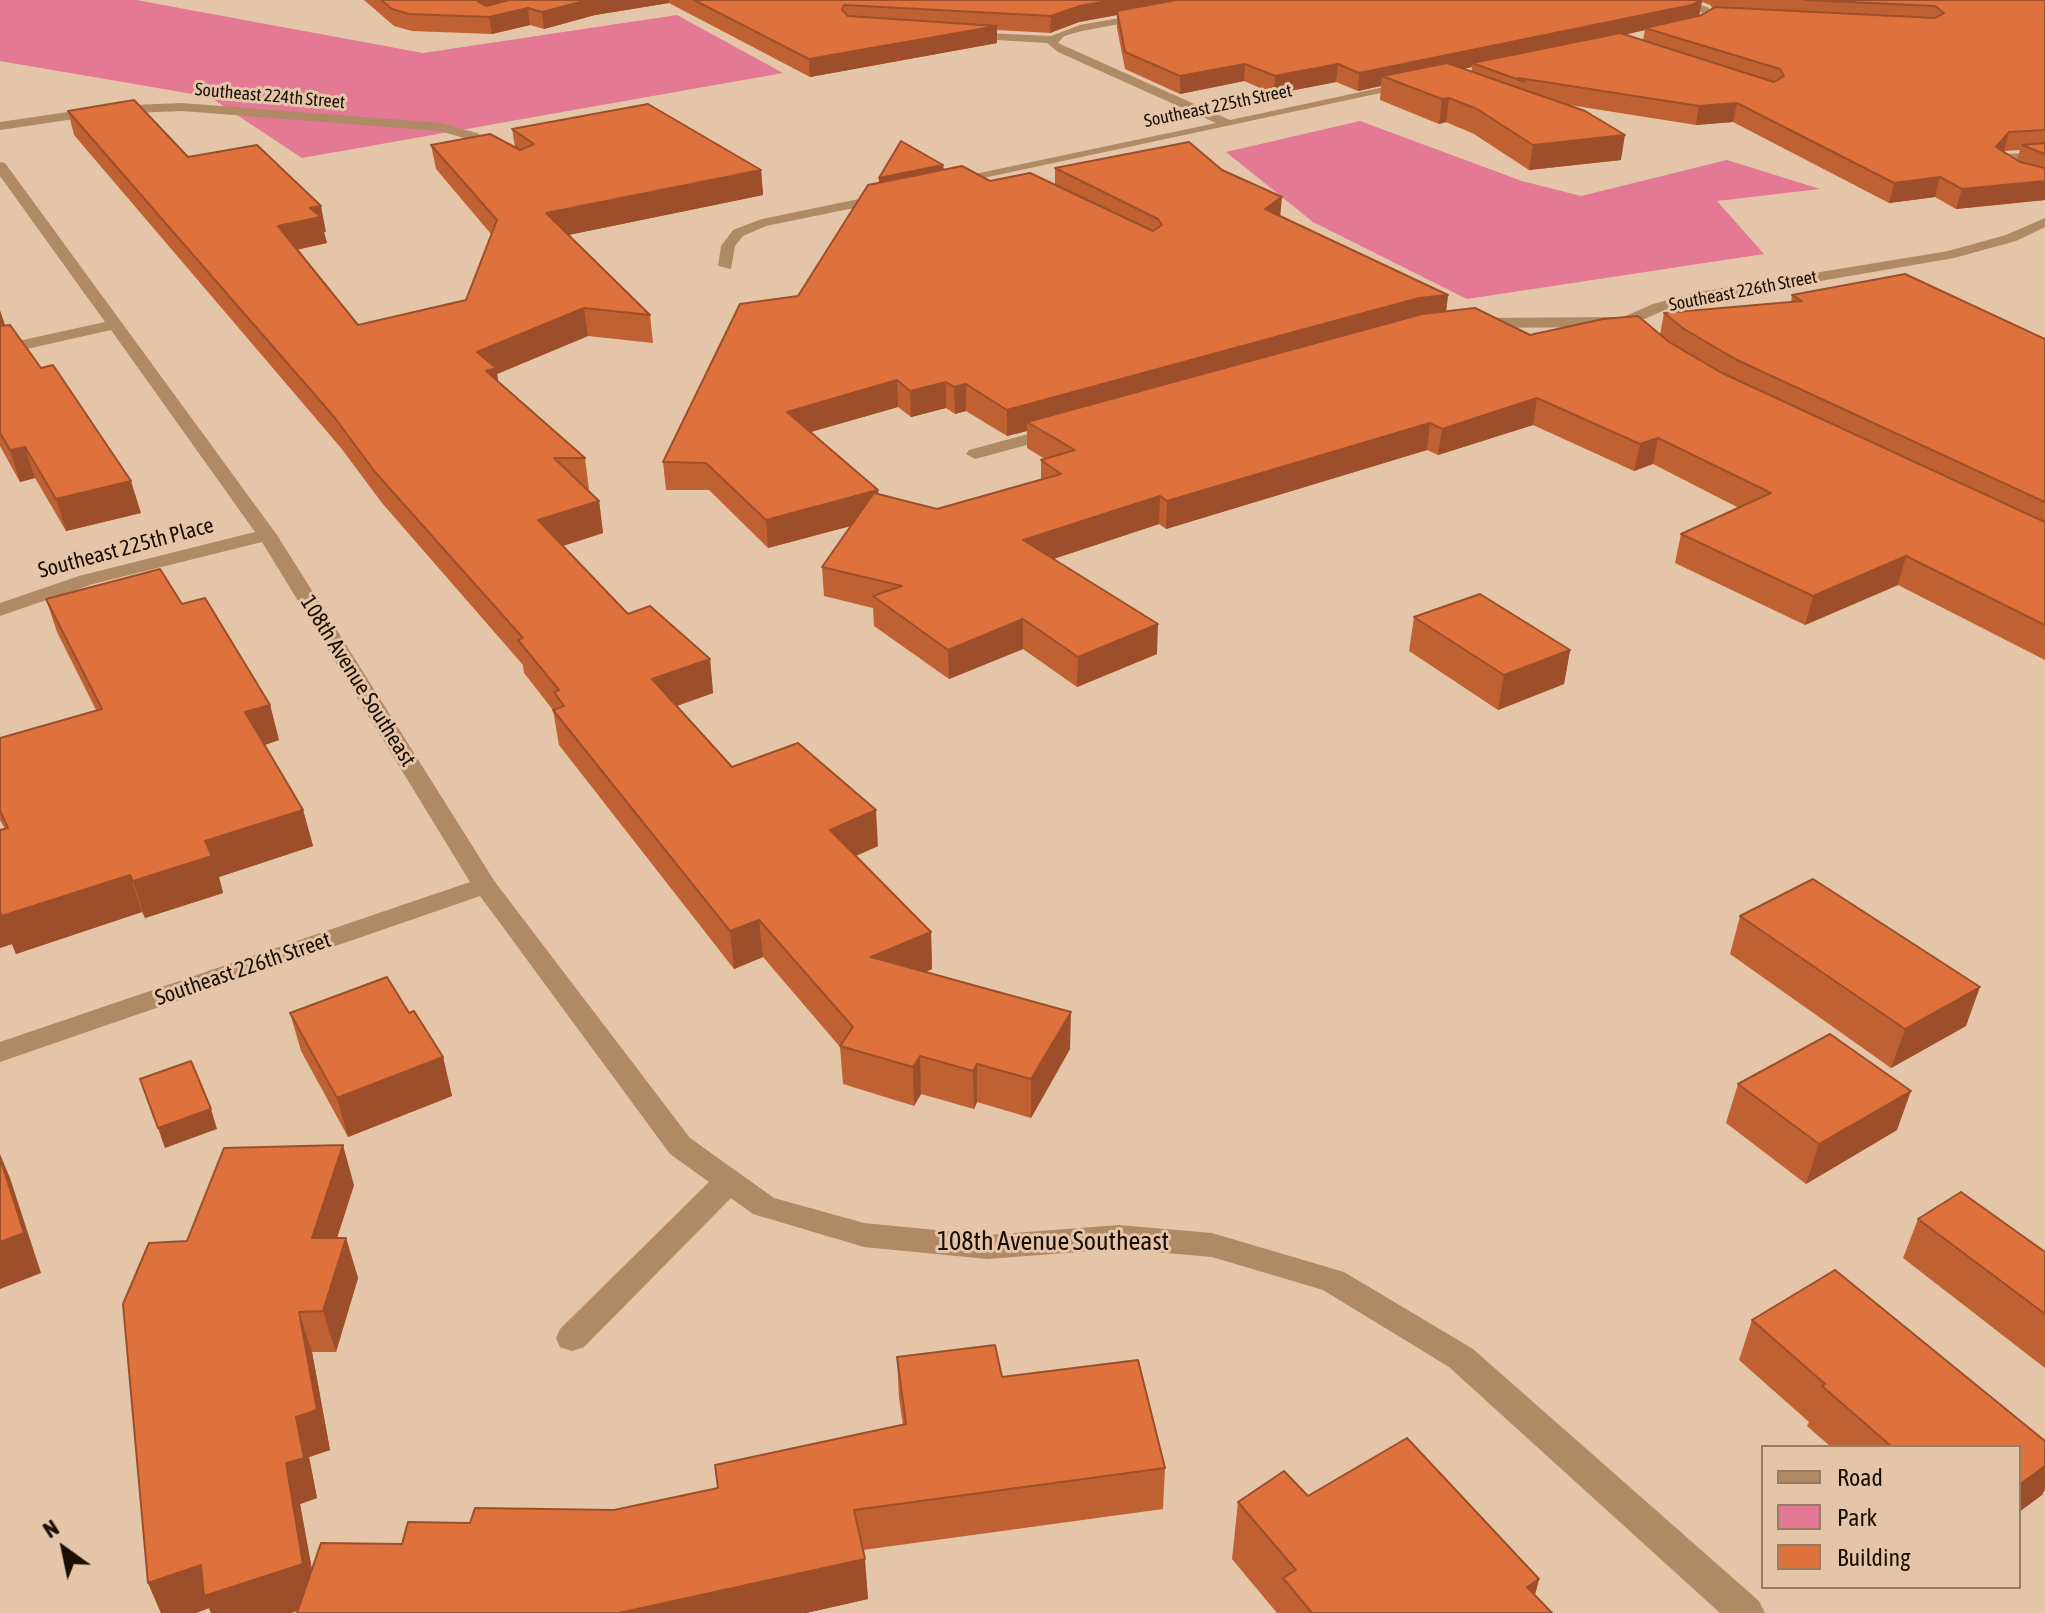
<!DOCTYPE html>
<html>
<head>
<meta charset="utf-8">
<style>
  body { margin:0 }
  #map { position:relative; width:2045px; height:1613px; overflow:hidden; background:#e5c5a7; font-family:"Asap Condensed",sans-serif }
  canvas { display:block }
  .legend { position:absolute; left:1761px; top:1445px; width:260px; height:144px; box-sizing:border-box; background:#e5c5a7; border:2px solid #947c66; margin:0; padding:10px 14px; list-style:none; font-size:24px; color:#1a0f05 }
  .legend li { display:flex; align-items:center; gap:16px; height:40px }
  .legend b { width:40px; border:2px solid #947c66 }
  .north { position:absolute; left:24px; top:1509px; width:80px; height:80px; -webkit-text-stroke:6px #e5c5a7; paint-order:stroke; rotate:327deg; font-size:22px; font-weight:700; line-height:32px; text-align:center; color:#1a0f05 }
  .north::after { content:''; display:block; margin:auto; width:28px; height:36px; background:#1a0f05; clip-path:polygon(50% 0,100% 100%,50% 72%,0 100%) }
</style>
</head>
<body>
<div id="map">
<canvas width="2045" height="1613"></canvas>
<ul class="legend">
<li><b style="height:10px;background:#b08965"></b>Road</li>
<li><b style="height:22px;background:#e37994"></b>Park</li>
<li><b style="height:22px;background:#df713c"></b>Building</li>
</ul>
<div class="north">N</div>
</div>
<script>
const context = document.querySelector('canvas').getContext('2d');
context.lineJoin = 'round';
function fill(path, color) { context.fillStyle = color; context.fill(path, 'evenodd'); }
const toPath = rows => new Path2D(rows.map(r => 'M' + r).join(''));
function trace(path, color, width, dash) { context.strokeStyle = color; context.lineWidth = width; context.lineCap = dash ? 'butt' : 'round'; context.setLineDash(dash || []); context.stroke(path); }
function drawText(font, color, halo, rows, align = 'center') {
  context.font = font + ' "Asap Condensed",sans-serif'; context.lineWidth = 6; context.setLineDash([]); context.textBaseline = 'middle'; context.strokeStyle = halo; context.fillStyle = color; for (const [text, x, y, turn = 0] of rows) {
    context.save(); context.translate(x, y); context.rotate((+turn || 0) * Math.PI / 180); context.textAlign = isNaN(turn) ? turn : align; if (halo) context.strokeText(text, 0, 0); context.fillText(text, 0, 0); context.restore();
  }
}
const green = toPath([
  [0,0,136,0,423,53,677,15,783,73,302,158,210,97,0,61],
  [1360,121,1522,181,1581,196,1727,160,1820,189,1717,201,1764,254,1467,299,1313,222,1226,152]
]);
const minor = toPath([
  [1673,0,1688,0,1709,8,1715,18,1705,20,1701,12,1673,0],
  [1147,13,1151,18,1082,31,1064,36,1058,43,1230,120,1412,81,1418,85,946,186,944,183,951,179,1216,123,1058,52,1047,43,964,38,958,35,964,32,1051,36,1080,25,1147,13],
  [182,103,441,123,477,133,508,153,496,156,467,139,440,131,182,111,108,114,0,130,0,122,108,106,182,103],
  [2045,152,2045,160,2012,161,2008,164,2045,178,2045,186,2016,179,1994,166,2004,154,2045,152],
  [0,162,5,163,277,535,495,882,690,1138,774,1198,864,1223,987,1235,1119,1225,1212,1233,1344,1272,1473,1349,1759,1601,1765,1613,1720,1613,1449,1367,1323,1290,1212,1257,1119,1249,987,1259,864,1247,753,1214,731,1198,584,1347,572,1351,560,1347,556,1338,560,1329,709,1182,670,1154,480,896,0,1062,0,1042,470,882,262,542,93,584,0,616,0,603,79,576,255,532,111,330,0,355,0,345,105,322,0,176,0,162],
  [888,193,895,197,893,200,766,226,743,236,735,246,731,269,718,266,721,246,733,230,762,219,888,193],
  [2045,218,2045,227,2016,241,1954,258,1699,302,1665,310,1626,327,1473,328,1465,323,1473,318,1623,317,1653,304,1699,292,1948,251,2006,235,2045,218],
  [1058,426,1067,431,1064,435,975,459,966,454,969,450,1058,426]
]);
const wall = toPath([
  [364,0,2045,0,2045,200,1956,209,1935,197,1889,203,1733,122,1696,125,1563,104,1621,160,1529,170,1474,134,1446,122,1439,124,1380,100,1381,86,1358,91,1336,82,1274,94,1244,81,1180,94,1125,69,1117,28,1117,15,1079,22,1050,33,997,30,997,43,810,77,669,3,595,15,544,29,530,25,492,34,412,31,394,26],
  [1702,2,1710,5,1713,9,1699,16],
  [1645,30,1643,40,1625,35],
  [1472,67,1471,72,1463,69],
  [2020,150,2017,160,2003,152,2004,151],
  [68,111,188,157,326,232,324,232,327,243,297,250,358,325,466,300,491,234,436,169,431,145,515,147,512,129,761,170,763,195,568,235,650,315,653,343,588,336,497,374,498,381,585,458,589,489,586,489,599,501,603,533,563,546,628,614,710,659,713,693,677,706,732,767,878,846,856,856,931,932,932,969,926,972,1070,1049,1031,1118,977,1102,974,1109,921,1094,914,1106,843,1084,840,1047,763,957,734,969,559,745,553,710,524,673,523,665,382,503,341,448,74,135],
  [943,165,944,170,990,181,1055,185,1055,168,1280,216,1448,295,1446,311,1530,335,1660,335,1664,313,1791,302,1792,295,2045,339,2045,660,1898,585,1805,625,1675,563,1681,534,1739,508,1653,464,1634,471,1533,425,1438,455,1427,450,1166,529,1159,524,1053,559,1157,654,1077,687,1023,649,949,679,874,626,873,608,824,596,822,567,851,526,768,548,709,490,666,490,663,462,798,296,879,183,879,178],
  [898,407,911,417,946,408,955,414,966,411,1007,436,1027,431,1027,448,1045,459,1041,460,1041,479,937,509,879,494,811,432],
  [0,310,5,325,141,513,66,531,35,478,20,482,0,446],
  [46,599,182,604,270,705,279,740,265,745,303,810,313,846,219,877,223,893,145,918,142,912,16,954,12,944,0,948,0,830,5,829,0,820,0,738,96,710,57,632],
  [1414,617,1570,650,1564,684,1498,710,1409,651],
  [1740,916,1966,1026,1891,1068,1730,954],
  [290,1013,409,1013,443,1057,452,1096,348,1137,301,1051],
  [1738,1084,1897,1130,1806,1184,1726,1123],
  [354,1185,337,1238,346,1238,358,1278,336,1352,312,1352,330,1450,309,1457,317,1498,300,1504,312,1569,470,1523,614,1510,718,1488,903,1425,899,1398,897,1357,1002,1377,1165,1468,1163,1509,863,1550,868,1599,806,1613,297,1613,298,1611,291,1613,211,1613,209,1608,196,1613,161,1613,148,1583,187,1241],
  [1918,1219,2045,1252,2045,1368,1903,1258],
  [1752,1320,2045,1441,2045,1489,2042,1495,2019,1512,2019,1447,1831,1447,1807,1426,1809,1422,1739,1360],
  [1308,1496,1539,1579,1535,1595,1552,1613,1277,1613,1232,1559,1238,1502]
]);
const shadedWall = toPath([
  [477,0,528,0,481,14,479,18],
  [588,0,669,0,669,3,595,15,544,29,542,12],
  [1112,0,1205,0,1117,11,1117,15,1079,22,1050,33,1051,16,1080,6],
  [1702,0,1699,16,1645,28,1645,30,1478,65,1472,63,1472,67,1398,82,1382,76,1381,86,1358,91,1359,73],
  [528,8,530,25,492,34,489,17],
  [997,26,997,43,810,77,809,59],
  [1245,64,1244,81,1180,94,1180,76],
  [1338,64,1336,82,1274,94,1275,76],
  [1449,98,1446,122,1439,124,1442,99],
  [1737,103,1733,122,1696,125,1699,106],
  [2009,132,2004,151,1991,167,1996,147],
  [1625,135,1621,160,1529,170,1533,145],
  [943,165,944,178,879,191,879,178],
  [761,170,763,195,549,239,546,213],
  [1940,177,1935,197,1889,203,1894,183],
  [2045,181,2045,200,1956,209,1962,189],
  [1282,197,1280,219,1265,209],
  [321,206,326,232,324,232,327,243,284,252,278,226,310,208],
  [1448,295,1445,320,1027,422,1027,431,1007,436,1007,410,1419,298],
  [584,308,588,336,497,374,501,397,477,352],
  [0,311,10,340,0,342],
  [897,380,898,407,789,438,787,412],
  [946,382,946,408,911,417,910,391],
  [966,384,966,411,955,414,954,387],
  [1537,398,1533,425,1438,455,1442,429],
  [1430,423,1427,450,1166,529,1167,501],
  [1658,438,1653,464,1634,471,1640,444],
  [25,447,35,478,20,482,10,450],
  [131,481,141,513,66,531,56,499],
  [878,490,880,518,768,548,766,520],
  [1160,496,1159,524,1023,569,1023,540],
  [599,501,603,533,543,552,538,520],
  [1906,556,1898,585,1805,625,1813,596],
  [1023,619,1023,649,949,679,948,650],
  [1158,624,1157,654,1077,687,1078,657],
  [1570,650,1564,684,1498,710,1504,675],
  [710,659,713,693,656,713,652,679],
  [270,705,279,740,255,748,245,712],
  [303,810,313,846,219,877,223,893,145,918,133,881,205,841],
  [876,810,878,846,833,866,830,830],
  [130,875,142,912,16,954,12,944,0,948,0,912],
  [759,920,763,957,734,969,730,931],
  [931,932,932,969,873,994,871,957],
  [1980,987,1966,1026,1891,1068,1905,1029],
  [1071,1012,1070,1049,1031,1118,1031,1079],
  [920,1056,921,1094,914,1106,913,1067],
  [443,1057,452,1096,348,1137,337,1098],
  [977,1064,977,1102,974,1109,973,1071],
  [1911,1091,1897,1130,1806,1184,1819,1144],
  [211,1109,217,1129,165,1148,158,1128],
  [343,1145,354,1185,324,1278,312,1238],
  [0,1154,10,1178,41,1273,0,1289],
  [346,1238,358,1278,336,1352,323,1311],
  [299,1312,312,1352,330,1450,309,1457,317,1498,300,1504,318,1604,291,1613,211,1613,209,1608,196,1613,161,1613,148,1583,286,1463,296,1417],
  [2045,1466,2045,1489,2042,1495,2019,1512,2019,1485],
  [865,1559,868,1599,806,1613,619,1613],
  [1539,1579,1530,1613,1527,1587]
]);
const building = toPath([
  [381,0,477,0,477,1,486,6,509,0,588,0,542,12,528,8,489,17,409,14,392,9,381,0],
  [694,0,1112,0,1080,6,1051,16,844,5,842,10,848,16,997,26,809,59,694,0],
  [1176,0,1701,0,1692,5,1359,73,1338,64,1275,76,1245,64,1180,76,1125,52,1117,11,1176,0],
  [1805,0,2045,0,2045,130,2009,132,1996,147,2020,162,2045,168,2045,181,1962,189,1940,177,1894,183,1737,103,1699,106,1519,78,1525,82,1472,63,1620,33,1774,82,1784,76,1780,69,1645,28,1702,15,1715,7,1935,18,1944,13,1935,6,1805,0],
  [1447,63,1585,111,1625,135,1533,145,1477,109,1449,98,1442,99,1382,76,1447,63],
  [134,100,188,157,257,145,321,206,310,208,321,217,278,226,358,325,466,300,497,220,431,145,490,134,520,150,534,144,512,129,648,104,761,170,546,213,650,315,584,308,477,352,496,368,486,371,585,458,554,458,599,501,538,520,628,614,650,606,710,659,652,679,732,767,798,743,876,810,830,830,931,932,871,957,1071,1012,1031,1079,977,1064,973,1071,920,1056,913,1067,840,1046,853,1027,759,920,730,931,553,710,564,706,554,692,559,690,518,640,523,638,375,472,335,418,68,111,134,100],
  [901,141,943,165,879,178,901,141],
  [1189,142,1222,170,1282,197,1265,209,1448,295,1419,298,1007,410,966,384,954,387,946,382,910,391,897,380,787,412,878,490,766,520,706,463,663,462,740,304,798,296,868,185,962,166,990,181,1030,173,1153,231,1162,225,1158,219,1055,168,1189,142],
  [2045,143,2045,154,2022,145,2045,143],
  [1905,274,2045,339,2045,502,1737,360,1684,329,1664,313,1802,301,1792,295,1905,274],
  [1475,308,1530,335,1603,319,1638,316,1669,342,1722,373,2045,522,2045,625,1906,556,1813,596,1681,534,1771,493,1658,438,1640,444,1537,398,1442,429,1430,423,1167,501,1160,496,1023,540,1158,624,1078,657,1023,619,948,650,873,596,902,586,822,567,874,493,937,509,1061,474,1041,460,1075,450,1027,422,1422,314,1475,308],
  [10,325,41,368,53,365,131,481,56,499,25,447,10,450,0,433,0,326,10,325],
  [160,569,182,604,205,598,270,705,245,712,303,810,205,841,212,856,133,881,130,875,2,916,0,912,0,830,8,828,0,811,0,738,102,709,46,599,160,569],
  [1480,594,1570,650,1504,675,1414,617,1480,594],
  [1813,879,1980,987,1905,1029,1740,916,1813,879],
  [387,977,409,1013,414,1011,443,1057,337,1098,290,1013,387,977],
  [1830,1034,1911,1091,1819,1144,1738,1084,1830,1034],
  [191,1061,211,1109,158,1128,140,1079,191,1061],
  [343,1145,312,1238,346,1238,323,1311,299,1312,317,1410,296,1417,304,1458,286,1463,303,1564,204,1596,201,1565,148,1583,123,1304,149,1243,187,1241,224,1148,343,1145],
  [0,1158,24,1233,0,1242,0,1158],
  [1961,1192,2045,1252,2045,1314,1918,1219,1961,1192],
  [1835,1270,2045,1441,2045,1466,2019,1485,2019,1447,1892,1447,1822,1386,1825,1384,1752,1320,1835,1270],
  [995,1345,1002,1377,1138,1360,1165,1468,854,1510,865,1559,619,1613,297,1613,321,1543,402,1544,408,1522,470,1523,475,1508,614,1510,718,1488,715,1465,906,1424,897,1357,995,1345],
  [1407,1438,1539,1579,1527,1587,1552,1613,1312,1613,1283,1578,1296,1570,1238,1502,1284,1471,1308,1496,1407,1438]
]);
const farStreetnames = [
  ["Southeast 224th Street",270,96,5],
  ["Southeast 225th Street",1218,106,-12],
  ["Southeast 226th Street",1743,291,-11]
];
const streetNames = [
  ["Southeast 225th Place",126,548,-15],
  ["108th Avenue Southeast",358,681,58],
  ["Southeast 226th Street",243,969,-19]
];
const nearStreetnames = [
  ["108th Avenue Southeast",1053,1242]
];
fill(green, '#e37994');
fill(minor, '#b08965');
fill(wall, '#c06134');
fill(shadedWall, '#9c4f2a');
fill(building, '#df713c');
trace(building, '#9c4f2a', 2);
drawText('18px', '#1a0f05', '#e5c5a7', farStreetnames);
drawText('22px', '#1a0f05', '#e5c5a7', streetNames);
drawText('26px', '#1a0f05', '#e5c5a7', nearStreetnames);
</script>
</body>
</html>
